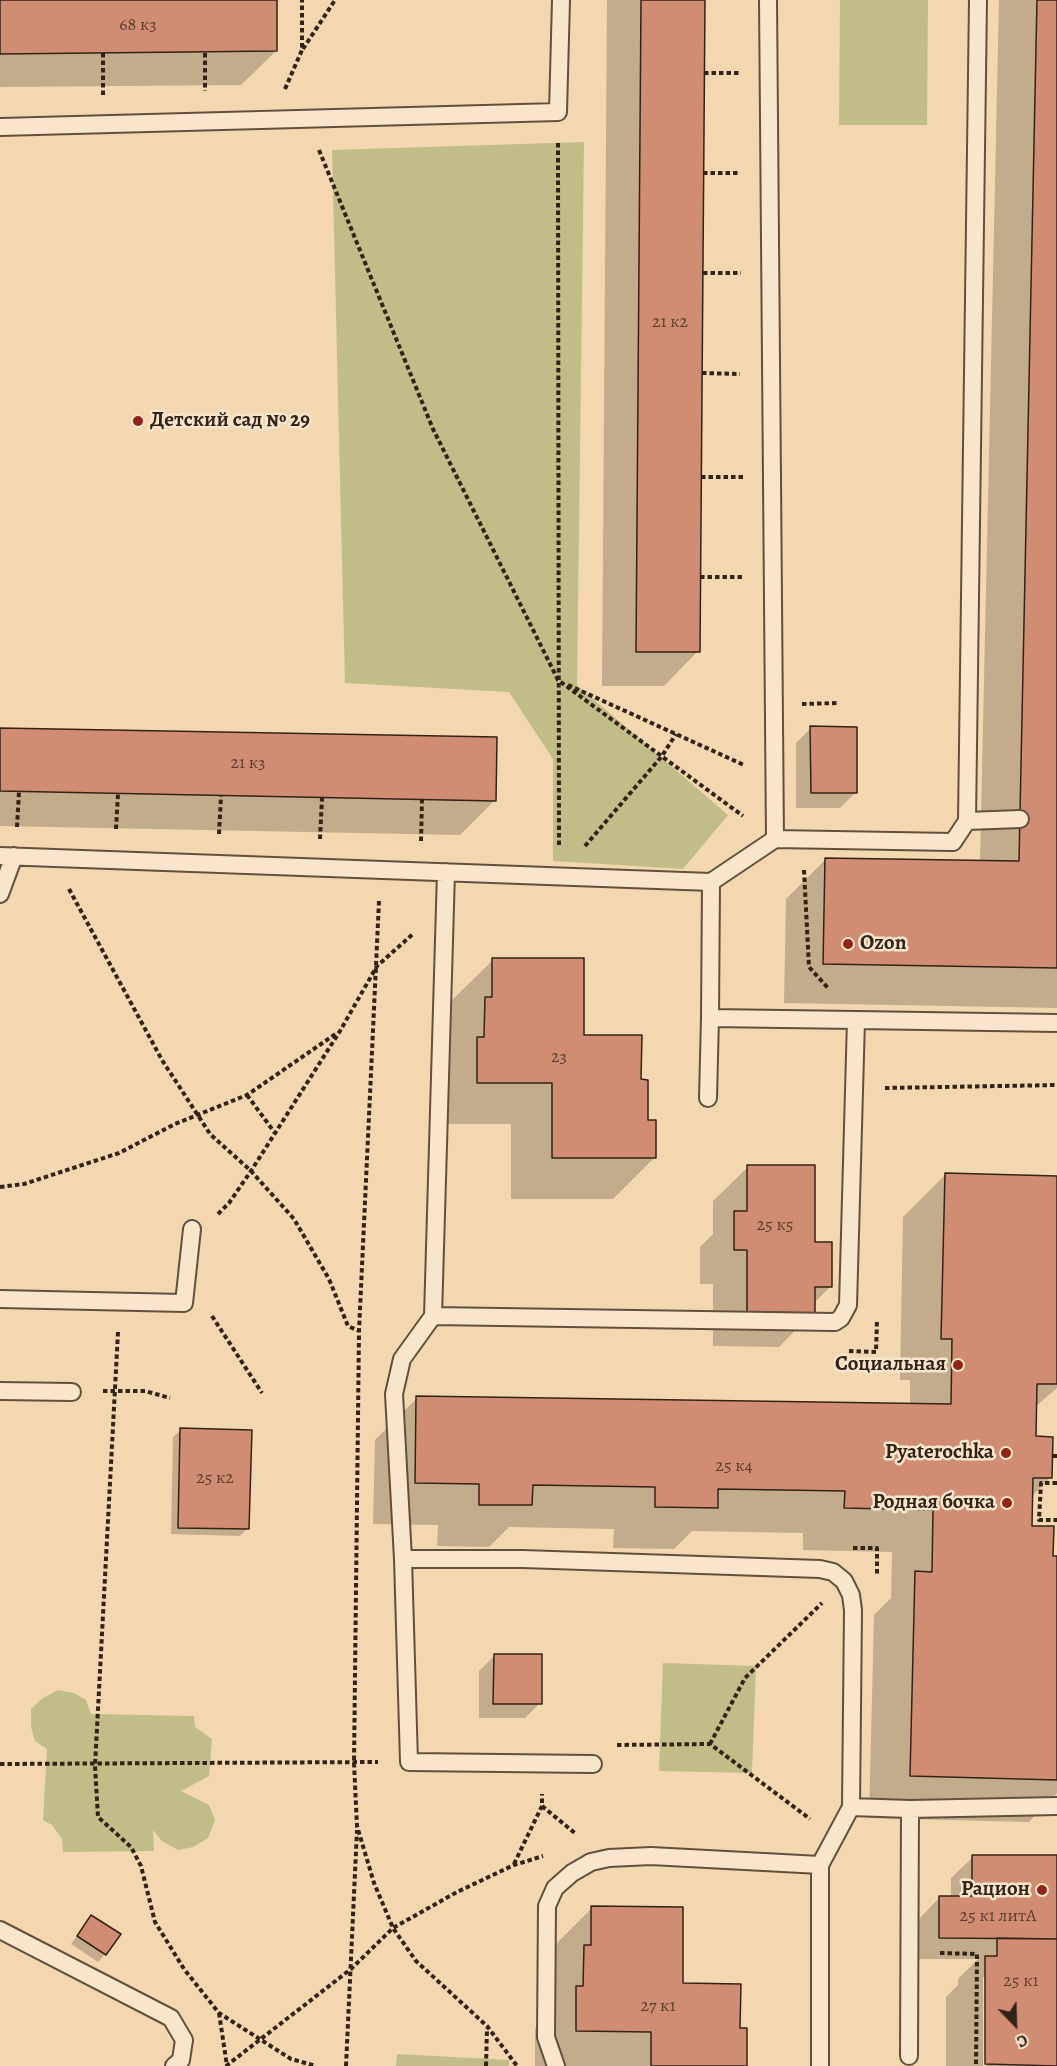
<!DOCTYPE html>
<html>
<head>
<meta charset="utf-8">
<style>
  body { margin:0 }
  #map { position:relative; width:1057px; height:2066px; overflow:hidden; background:#f3d7b0; font-family:Alegreya,serif }
  canvas { display:block }
  .north { position:absolute; left:985px; top:1994px; width:60px; height:60px; -webkit-text-stroke:4px #f7e5cc; paint-order:stroke; rotate:157deg; font-size:16px; font-weight:700; line-height:24px; text-align:center; color:#332316 }
  .north::after { content:''; display:block; margin:auto; width:21px; height:27px; background:#332316; clip-path:polygon(50% 0,100% 100%,50% 72%,0 100%) }
</style>
</head>
<body>
<div id="map">
<canvas width="1057" height="2066"></canvas>
<div class="north">С</div>
</div>
<script>
const context = document.querySelector('canvas').getContext('2d');
context.lineJoin = 'round';
function fill(path, color) { context.fillStyle = color; context.fill(path, 'evenodd'); }
const toPath = rows => new Path2D(rows.map(r => 'M' + r).join(''));
function trace(path, color, width, dash) { context.strokeStyle = color; context.lineWidth = width; context.lineCap = dash ? 'butt' : 'round'; context.setLineDash(dash || []); context.stroke(path); }
function drawText(font, color, halo, rows, align = 'center') {
  context.font = font + ' Alegreya,serif'; context.lineWidth = 5; context.setLineDash([]); context.textBaseline = 'middle'; context.strokeStyle = halo; context.fillStyle = color; for (const [text, x, y, turn = 0] of rows) {
    context.save(); context.translate(x, y); context.rotate((+turn || 0) * Math.PI / 180); context.textAlign = isNaN(turn) ? turn : align; if (halo) context.strokeText(text, 0, 0); context.fillText(text, 0, 0); context.restore();
  }
}
const green = toPath([
  [840,0,928,0,927,125,839,125],
  [584,142,577,685,728,815,683,869,553,861,553,759,509,692,345,683,332,150],
  [663,1663,756,1666,752,1773,659,1771],
  [58,1690,74,1693,86,1700,91,1714,194,1716,195,1727,212,1739,209,1776,181,1791,209,1805,215,1820,208,1838,193,1847,178,1850,162,1841,153,1830,154,1851,63,1852,62,1839,52,1825,43,1820,47,1749,35,1741,31,1727,31,1709,43,1698],
  [397,2054,509,2060,509,2066,396,2066]
]);
const shadow = toPath([
  [0,0,275,0,276,51,241,85,0,87],
  [607,0,703,0,698,651,664,686,602,686],
  [999,0,1057,0,1057,1008,784,1003,786,899,826,859,980,862],
  [811,728,855,793,840,808,796,808,796,743],
  [0,729,494,801,460,835,0,826],
  [493,960,582,1037,640,1081,654,1158,613,1199,511,1199,511,1124,436,1124,444,1040,451,1033,451,1001],
  [748,1167,813,1243,831,1286,814,1303,813,1312,779,1347,713,1346,713,1284,700,1284,700,1247,713,1234,713,1201],
  [945,1175,1057,1176,1057,1388,1035,1407,1035,1437,1051,1477,1031,1497,1030,1527,1051,1557,1057,1558,1057,1793,1029,1822,869,1818,874,1615,891,1598,892,1552,803,1550,803,1533,692,1531,674,1549,613,1548,614,1529,509,1527,489,1547,437,1546,438,1525,373,1524,375,1440,417,1398,910,1405,910,1380,900,1380,903,1217],
  [181,1430,248,1528,240,1536,171,1534,173,1437],
  [494,1656,540,1703,525,1718,479,1718,479,1671],
  [973,1857,1057,1857,1057,2066,986,2066,986,1977,983,1977,983,2066,946,2066,946,1997,958,1985,958,1979,978,1959,918,1959,918,1920,939,1898,951,1898,951,1878],
  [592,1908,681,1985,739,2029,746,2066,535,2066,535,2029,542,2022,550,1950],
  [91,1916,105,1954,98,1962,71,1944]
]);
const building = toPath([
  [0,0,277,0,277,51,0,54,0,0],
  [641,0,705,0,700,652,636,652,641,0],
  [1037,0,1057,0,1057,968,823,964,825,858,1019,861,1037,0],
  [810,726,857,727,857,793,811,793,810,726],
  [0,728,497,737,496,801,0,791,0,728],
  [492,958,584,958,584,1035,642,1035,641,1079,648,1080,648,1120,656,1120,656,1158,552,1158,552,1083,477,1083,477,1037,484,1037,485,997,492,997,492,958],
  [747,1165,815,1165,815,1242,832,1242,832,1287,815,1287,815,1313,747,1312,747,1250,734,1250,734,1211,747,1211,747,1165],
  [945,1173,1057,1176,1057,1384,1037,1384,1036,1436,1053,1437,1052,1478,1033,1478,1032,1526,1054,1526,1053,1556,1057,1556,1057,1780,910,1776,915,1571,932,1572,933,1510,844,1508,845,1491,718,1489,718,1508,655,1507,655,1487,533,1485,532,1505,479,1505,479,1484,415,1483,416,1396,951,1404,952,1339,941,1339,945,1173],
  [180,1428,252,1430,249,1529,178,1528,180,1428],
  [494,1654,542,1654,542,1704,493,1704,494,1654],
  [972,1855,1057,1855,1057,1939,939,1938,939,1896,972,1896,972,1855],
  [591,1906,683,1907,683,1983,741,1984,740,2028,747,2028,747,2066,651,2066,651,2032,576,2031,576,1986,583,1986,584,1945,591,1945,591,1906],
  [91,1915,121,1934,106,1955,77,1936,91,1915],
  [997,1938,1057,1939,1057,2066,985,2064,985,1956,997,1956,997,1938]
]);
const path = toPath([
  [303,49,335,0],
  [103,53,103,95],
  [205,53,205,91],
  [704,73,739,73],
  [285,89,302,50,302,0],
  [558,143,559,846],
  [319,150,433,429,558,680,743,816],
  [703,173,739,173],
  [703,273,741,273],
  [702,373,740,374],
  [701,477,743,477],
  [700,577,742,577],
  [568,685,744,765],
  [802,704,838,703],
  [17,827,19,792],
  [116,829,118,794],
  [219,834,221,796],
  [320,839,322,798],
  [421,841,422,800],
  [585,846,662,756,676,734],
  [804,870,809,967,828,988],
  [69,889,162,1060,210,1134,251,1171,294,1219,329,1279,348,1326,359,1331],
  [379,901,359,1331,354,1763,357,1826,374,1883,393,1928,416,1961,487,2026,517,2066],
  [885,1088,1057,1085],
  [247,1095,275,1133],
  [0,1187,24,1184,119,1153,175,1124,247,1095,337,1033],
  [218,1214,229,1203,251,1171,340,1031,377,966,413,934],
  [212,1316,262,1393],
  [118,1332,95,1766,98,1817,131,1847,141,1866,155,1922,184,1969,219,2013,291,2059,316,2066],
  [849,1351,876,1352,877,1320],
  [103,1391,145,1391,170,1398],
  [1053,1456,1057,1456],
  [1057,1483,1041,1483,1039,1520,1057,1520],
  [853,1548,877,1548,877,1576],
  [710,1744,745,1678,822,1603],
  [617,1745,710,1744,810,1819],
  [0,1764,378,1762],
  [542,1806,576,1834],
  [514,1864,542,1806,542,1794],
  [940,1953,977,1954,976,2066],
  [219,2013,227,2066],
  [226,2066,351,1969,393,1928,457,1892,514,1865,543,1856],
  [346,2066,357,1830],
  [486,2066,487,2028]
]);
const lane = toPath([
  [768,0,775,839,953,842,967,821,1020,819],
  [0,127,558,112,561,0],
  [967,821,978,0],
  [0,856,711,882,775,839],
  [446,872,433,1316,402,1359,394,1394,403,1559,409,1762,593,1764],
  [711,882,710,1018,856,1020],
  [0,894,14,856],
  [708,1098,710,1018],
  [0,1299,184,1303,192,1229],
  [433,1316,835,1322,841,1318,848,1305,856,1020,1057,1023],
  [0,1391,72,1392],
  [403,1559,523,1559,820,1569,833,1572,844,1581,851,1595,853,1610,851,1807,820,1865,820,2066],
  [851,1807,910,1809,909,2056],
  [910,1809,1057,1806],
  [0,1930,171,2018,184,2040,181,2060,174,2066],
  [556,2066,546,2037,547,1906,555,1888,572,1873,591,1862,609,1858,651,1856,820,1865]
]);
const markers = [
  [138,421,6,"#8f2418"],
  [848,944,6,"#8f2418"],
  [958,1365,6,"#8f2418"],
  [1006,1453,6,"#8f2418"],
  [1007,1503,6,"#8f2418"],
  [1042,1890,6,"#8f2418"]
];
const numberNames = [
  ["68 к3",138,26],
  ["21 к2",670,323],
  ["21 к3",248,764],
  ["23",559,1058],
  ["25 к5",775,1226],
  ["25 к4",734,1467],
  ["25 к2",215,1479],
  ["25 к1 литА",998,1917],
  ["25 к1",1021,1982],
  ["27 к1",658,2007]
];
const poiNames = [
  ["Детский сад № 29",150,421,"left"],
  ["Ozon",860,944,"left"],
  ["Социальная",946,1365],
  ["Pyaterochka",994,1453],
  ["Родная бочка",995,1503],
  ["Рацион",1030,1890]
];
fill(green, '#c0bd88');
fill(shadow, '#0003');
fill(building, '#d18d73');
trace(building, '#332316', 1.5);
trace(lane, '#63503c', 20);
trace(path, '#332316', 4, [4.5, 3]);
trace(lane, '#f7e5cc', 16);
for (const [x, y, r, color] of markers) { const dot = new Path2D(); dot.arc(x, y, r, 0, 2 * Math.PI); context.fillStyle = color; context.fill(dot); trace(dot, '#f7e5cc', 2); }
drawText('18px', '#5a3e2d', null, numberNames);
drawText('bold 21px', '#332316', '#f7e5cc', poiNames, 'right');
</script>
</body>
</html>
